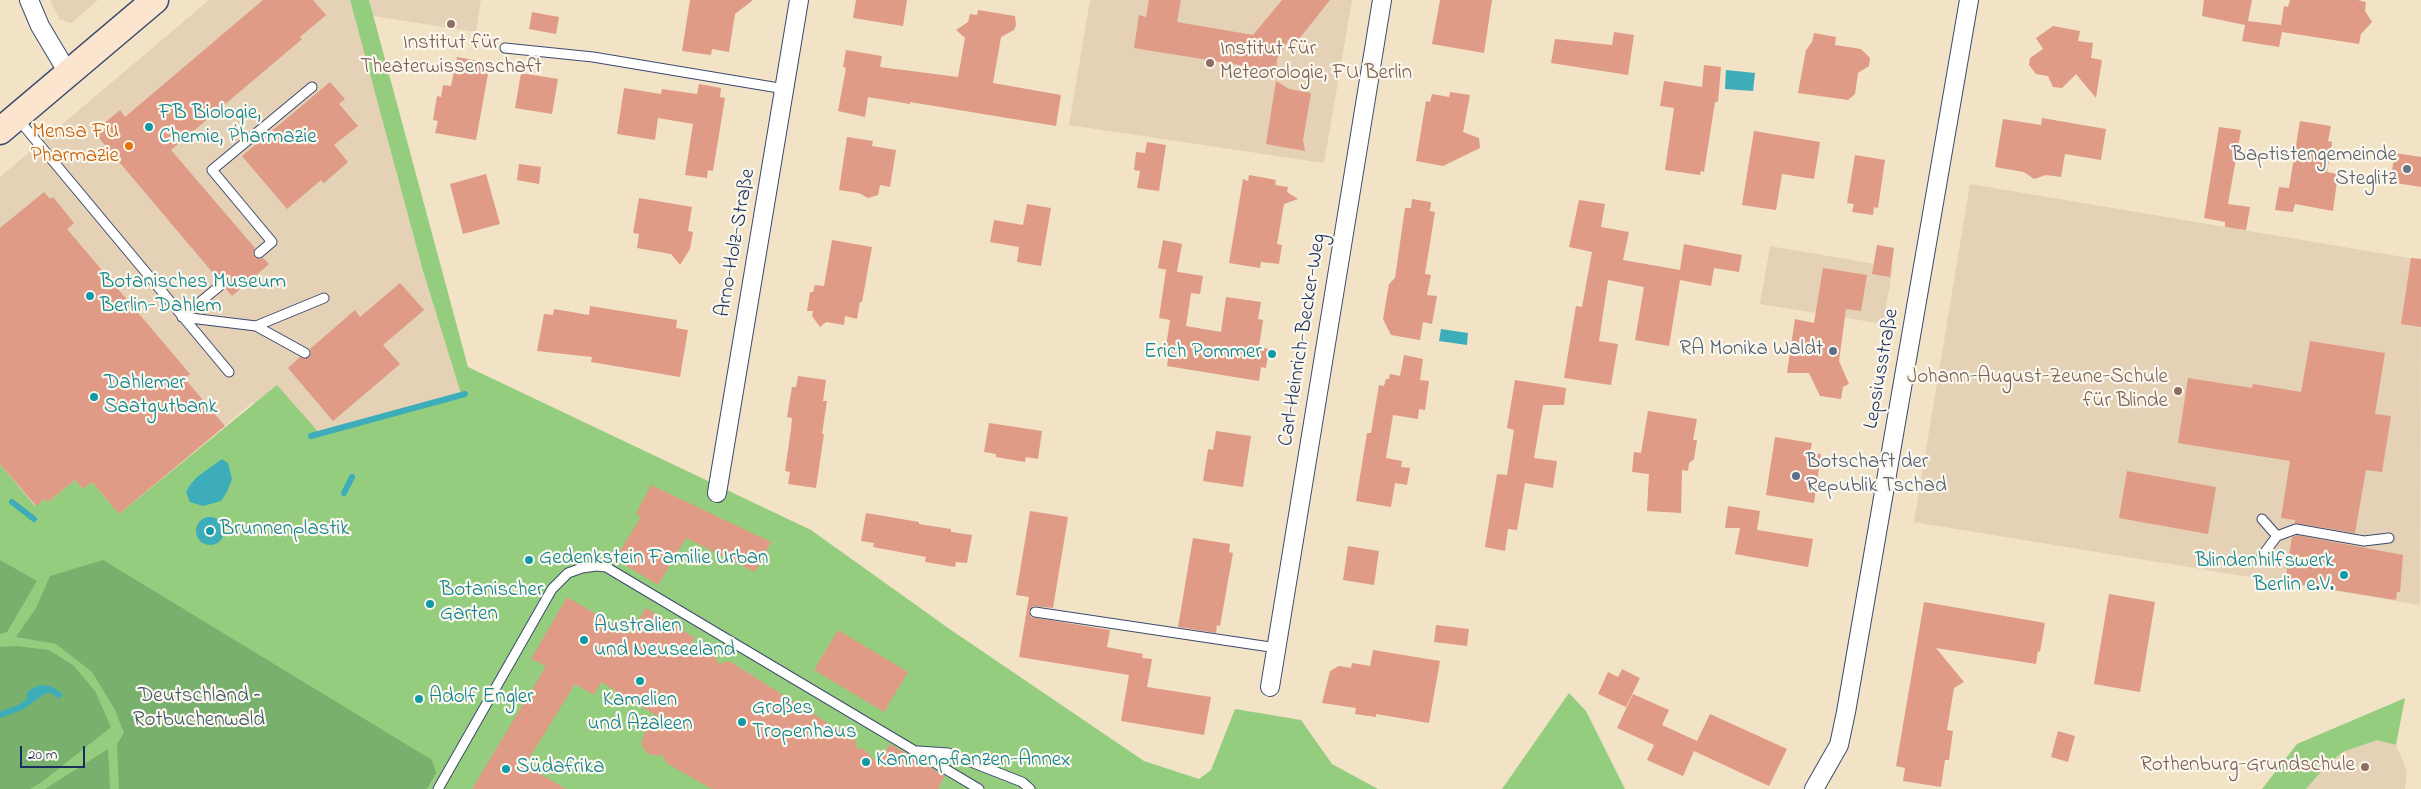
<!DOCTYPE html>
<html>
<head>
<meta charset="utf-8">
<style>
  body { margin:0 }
  #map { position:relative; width:2421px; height:789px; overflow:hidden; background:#f2e3c7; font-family:"Indie Flower",sans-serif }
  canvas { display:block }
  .scale { position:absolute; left:20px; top:746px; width:65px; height:22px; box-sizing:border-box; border:2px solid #1b2f5e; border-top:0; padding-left:6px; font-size:15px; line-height:18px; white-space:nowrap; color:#1b2f5e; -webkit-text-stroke:4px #fbf7ec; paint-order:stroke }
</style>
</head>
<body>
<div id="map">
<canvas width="2421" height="789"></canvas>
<div class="scale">20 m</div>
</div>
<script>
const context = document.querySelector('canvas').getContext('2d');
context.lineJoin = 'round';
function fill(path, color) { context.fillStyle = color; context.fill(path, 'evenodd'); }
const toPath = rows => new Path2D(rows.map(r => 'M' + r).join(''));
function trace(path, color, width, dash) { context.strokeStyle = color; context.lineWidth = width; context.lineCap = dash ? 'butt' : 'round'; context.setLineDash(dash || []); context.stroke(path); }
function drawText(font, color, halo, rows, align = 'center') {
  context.font = font + ' "Indie Flower",sans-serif'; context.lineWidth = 4.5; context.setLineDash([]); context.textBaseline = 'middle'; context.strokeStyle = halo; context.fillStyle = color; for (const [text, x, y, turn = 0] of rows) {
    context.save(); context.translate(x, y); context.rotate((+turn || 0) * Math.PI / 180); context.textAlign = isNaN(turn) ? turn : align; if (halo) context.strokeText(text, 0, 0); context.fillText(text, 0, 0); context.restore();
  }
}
const built = toPath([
  [50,0,98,0,71,23,59,19],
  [209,0,350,0,423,271,462,397,321,435,253,402,119,514,92,482,83,489,71,483,48,502,36,506,0,464,0,177],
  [369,0,481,0,476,32,373,16],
  [1090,0,1352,0,1324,163,1069,125],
  [1970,184,2421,260,2420,605,1914,522],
  [1770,246,1893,267,1883,324,1760,304],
  [2377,740,2396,745,2407,771,2405,789,2306,789,2328,764,2343,752]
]);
const green = toPath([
  [350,0,369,0,468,367,811,530,951,630,1144,761,1199,779,1211,770,1235,709,1301,720,1332,764,1378,789,0,789,0,464,35,506,45,499,48,502,75,480,83,489,92,482,119,514,277,385,321,435,462,397,423,271],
  [1569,693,1586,711,1625,789,1502,789],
  [2405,698,2396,745,2377,740,2343,752,2328,764,2306,789,2262,789,2297,744]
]);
const forest = toPath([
  [0,560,37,581,7,632,0,634],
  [103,560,432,760,436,773,427,789,119,789,117,744,124,733,114,708,92,672,56,644,16,637,36,608,50,576],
  [17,646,49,650,73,665,95,691,111,727,42,782,30,789,0,789,0,647],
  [108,749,110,789,45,789]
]);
const water = toPath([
  [1726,70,1755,73,1753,91,1725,89],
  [1441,329,1468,333,1467,345,1439,341],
  [222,459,228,463,232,479,227,492,221,501,203,506,190,502,186,492,190,485,197,477],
  '196 531a14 14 0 1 1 28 0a14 14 0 1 1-28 0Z'
]);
const stream = toPath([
  [311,436,465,394],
  [344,493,352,477],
  [12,502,34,519],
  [30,698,30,694,34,691,41,688,47,689],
  [0,715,21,707,42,692,50,689,59,695]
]);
const building = toPath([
  [263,0,313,0,326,15,300,37,302,39,171,150,255,248,253,254,255,257,260,259,263,258,269,264,232,296,226,289,228,283,226,280,218,279,94,132,120,110,125,117],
  [690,0,753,0,735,14,729,52,712,49,711,55,682,51],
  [856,0,907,0,903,26,853,18],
  [1149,0,1181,0,1177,22,1253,35,1282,0,1330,0,1295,44,1289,39,1277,59,1276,77,1251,78,1245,66,1134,48,1139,15,1146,17],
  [1440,0,1492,0,1484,53,1432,44],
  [2204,0,2252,0,2248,21,2281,25,2284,6,2288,7,2290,0,2358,0,2366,2,2365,11,2372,22,2361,34,2359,44,2282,32,2279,47,2242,41,2245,25,2202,16],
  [978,10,1015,16,1016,25,1014,30,1001,37,993,83,1061,95,1056,126,910,102,910,104,868,97,865,117,838,111,846,68,843,67,846,50,882,56,880,67,958,77,965,38,956,30,968,22,970,14,977,15],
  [532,12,559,17,556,34,529,29],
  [2053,26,2080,31,2078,41,2093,43,2091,58,2102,60,2096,98,2076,74,2062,88,2053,87,2048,76,2036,74,2029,65,2030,58,2043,49,2036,38],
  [1614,32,1634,35,1628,75,1551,63,1555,39,1612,45],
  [1814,33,1836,37,1835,45,1861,49,1870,58,1869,66,1858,73,1855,94,1848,100,1798,93,1806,50,1812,42],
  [457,57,490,63,476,140,435,133,438,121,433,120,437,96,441,97,443,85,451,86],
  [1704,65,1721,67,1718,102,1715,102,1704,172,1701,171,1700,175,1665,170,1674,108,1660,106,1664,81,1702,87],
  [521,73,558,79,552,114,515,108],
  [1276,81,1289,89,1311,93,1303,140,1305,151,1266,144],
  [330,82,345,99,339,104,358,126,334,145,348,162,324,183,321,180,287,209,242,156],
  [699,84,721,88,720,97,725,98,713,171,708,170,707,178,685,175,693,124,658,118,655,140,617,134,624,88,661,94,662,89,697,94],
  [1450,92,1470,95,1463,132,1479,138,1480,148,1443,166,1416,161,1426,101,1430,102,1432,94,1449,97],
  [2042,118,2106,129,2101,160,2065,154,2061,177,2046,175,2034,179,2024,172,1995,167,2003,119,2041,125],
  [2300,121,2331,126,2328,141,2332,142,2327,172,2338,174,2333,211,2295,204,2293,212,2275,210,2279,187,2289,188],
  [2219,127,2241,130,2228,204,2250,207,2246,230,2225,227,2225,222,2204,218],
  [1754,131,1820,142,1814,179,1782,174,1776,210,1742,205],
  [847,137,873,141,872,146,896,150,890,187,880,185,878,195,868,198,859,193,839,190],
  [1147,142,1166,145,1159,191,1137,188,1140,171,1134,170,1136,152,1145,153],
  [2395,153,2421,157,2421,187,2390,182],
  [1855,155,1885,160,1878,208,1874,207,1873,215,1852,212,1854,204,1847,203],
  [519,164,541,167,539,184,517,180],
  [486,174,500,224,463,234,450,184],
  [1249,175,1276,180,1275,185,1288,187,1287,192,1298,199,1284,204,1277,244,1282,245,1279,264,1261,262,1260,268,1229,263,1243,179,1248,181],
  [44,192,50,199,53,197,74,223,67,229,190,374,185,379,225,426,119,514,92,482,83,489,75,480,48,502,45,499,36,506,0,464,0,228],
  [639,198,692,207,688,231,693,232,690,249,680,265,671,254,637,248,639,234,633,233],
  [1412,199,1431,202,1430,211,1435,212,1425,274,1431,275,1427,295,1437,296,1432,324,1423,322,1420,340,1391,335,1383,319,1389,284,1395,278,1405,208,1411,208],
  [1579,200,1605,204,1601,227,1629,232,1623,260,1680,270,1684,244,1742,255,1739,272,1714,268,1711,286,1680,280,1669,346,1635,340,1644,287,1608,280,1599,341,1618,344,1611,385,1564,378,1576,306,1582,307,1592,252,1569,247],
  [1027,204,1051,208,1041,266,1017,262,1019,247,990,242,994,220,1023,225],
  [832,240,872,247,862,302,860,302,857,319,845,316,844,325,826,322,820,327,812,316,813,311,807,311,810,292,813,292,815,285,824,286],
  [1163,240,1182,244,1177,272,1158,268],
  [1877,245,1894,248,1890,277,1872,274],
  [2411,258,2421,259,2421,327,2401,324],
  [1823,268,1867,275,1861,311,1846,309,1839,361,1849,384,1843,387,1841,399,1820,396,1809,373,1787,373,1795,319,1814,323],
  [1166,270,1203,276,1200,294,1191,293,1186,326,1221,332,1226,297,1261,302,1258,319,1263,320,1259,347,1269,349,1266,368,1261,367,1259,381,1167,366,1170,347,1166,346,1170,320,1159,318],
  [400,283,424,310,383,345,400,364,333,421,288,368,300,357,309,358,311,353,310,349,355,310,360,317],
  [590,306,677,320,676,328,688,330,680,377,591,362,592,357,537,351,544,314,553,315,554,309,589,315],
  [2310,341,2385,353,2375,414,2391,416,2382,472,2366,470,2355,533,2295,523,2295,520,2281,518,2290,461,2178,443,2188,378,2252,388,2253,384,2301,392],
  [1404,355,1423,359,1420,380,1429,381,1425,410,1419,409,1418,419,1393,415,1386,458,1402,461,1401,467,1410,468,1407,485,1395,483,1391,507,1356,501,1367,433,1371,433,1379,385,1384,386,1386,379,1389,379,1390,374,1400,376],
  [798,376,826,380,823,401,827,401,822,434,824,434,816,488,788,484,790,472,785,471,791,429,792,418,787,417,792,387,796,387],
  [1515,380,1566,388,1564,405,1543,405,1534,458,1557,461,1553,488,1525,483,1517,530,1508,529,1505,551,1485,547,1497,474,1507,475,1514,430,1507,428],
  [1648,411,1697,419,1693,440,1697,440,1694,459,1689,463,1688,471,1682,470,1681,513,1647,511,1649,474,1632,472,1634,452,1641,453],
  [989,423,1042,431,1038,459,1026,457,1025,462,996,457,996,454,984,452],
  [1216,431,1251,436,1243,487,1203,481,1208,449,1213,450],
  [1775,437,1812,443,1810,452,1821,454,1814,503,1766,495],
  [2127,471,2216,487,2208,534,2119,518],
  [651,485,771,542,755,572,686,538,658,585,615,559,641,517,636,514],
  [1728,506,1760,511,1757,530,1813,539,1808,567,1735,554,1740,528,1725,528],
  [1030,511,1068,517,1053,608,1033,606,1029,611,1031,617,1110,630,1107,647,1143,654,1142,658,1152,659,1147,687,1211,697,1204,735,1121,721,1129,675,1019,657,1029,597,1016,595],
  [866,513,919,522,919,524,951,529,951,532,972,535,967,563,956,562,955,567,925,562,926,557,873,547,874,543,861,541],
  [2297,535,2403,555,2400,592,2397,592,2396,600,2285,582,2292,537],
  [1193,538,1230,544,1229,552,1233,553,1220,626,1217,625,1216,633,1178,627],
  [1348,546,1379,551,1374,585,1343,580],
  [2109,594,2155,602,2140,692,2094,684],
  [567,597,630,634,646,608,695,638,688,648,713,653,719,664,729,661,855,740,857,748,864,749,878,764,890,744,945,776,938,789,712,789,666,763,663,756,648,754,641,744,645,732,667,722,601,682,594,695,575,684,525,765,566,789,472,789,546,666,531,659],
  [1924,602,2045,623,2040,652,2038,651,2036,664,1936,648,1964,682,1954,688,1947,730,1953,731,1949,760,1945,760,1941,787,1903,781,1905,768,1896,766],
  [1436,625,1469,629,1467,646,1434,642],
  [838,630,908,672,884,712,814,670],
  [1373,650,1440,661,1429,723,1376,714,1376,717,1355,714,1356,708,1322,703,1330,671,1339,666,1351,668,1352,663,1370,666],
  [1622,669,1640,678,1626,707,1598,694,1608,672,1618,677],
  [1633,694,1669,710,1662,725,1697,741,1710,714,1787,749,1769,786,1694,751,1683,776,1647,760,1654,745,1617,728],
  [2058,731,2075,736,2068,762,2051,757]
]);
const lane = toPath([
  [505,48,593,57,785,89],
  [18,119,229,372],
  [259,253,272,242,212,170,312,87],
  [182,317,256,326,305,353],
  [182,317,222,284],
  [256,326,324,298],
  [2262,519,2277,536],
  [2262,556,2277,536,2296,529,2364,541,2389,538],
  [1035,612,1277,648],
  [918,751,948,753,1022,782,1030,789],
  [438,789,552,589,568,573,582,568,596,566,606,567,979,789]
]);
const street = toPath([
  [29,0,40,26,68,73],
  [717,493,799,0],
  [1270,687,1382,0],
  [1814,789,1839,745,1846,712,1969,0]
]);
const secondary = toPath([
  [0,131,155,0]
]);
const markers = [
  [451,24,5,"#8d6e63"],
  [1210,63,5,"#8d6e63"],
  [149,127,5,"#0f9aa8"],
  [129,146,5,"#e8710a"],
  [2407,169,5,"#6b7280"],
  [90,296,5,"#0f9aa8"],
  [1833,351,5,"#5c6f8a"],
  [1272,354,5,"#0f9aa8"],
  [2178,391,5,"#8d6e63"],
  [94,397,5,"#0f9aa8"],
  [1796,476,5,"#5c6f8a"],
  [210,531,5,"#0f9aa8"],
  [529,560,5,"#0f9aa8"],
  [2344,575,5,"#0f9aa8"],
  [430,604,5,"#0f9aa8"],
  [584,640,5,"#0f9aa8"],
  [640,681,5,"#0f9aa8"],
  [419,699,5,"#0f9aa8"],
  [742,722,5,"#0f9aa8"],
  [866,762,5,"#0f9aa8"],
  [2365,767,5,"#8d6e63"],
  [506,769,5,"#0f9aa8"]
];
const educationNames = [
  ["Institut für",451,45,"center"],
  ["Theaterwissenschaft",451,69,"center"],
  ["Institut für",1220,51,"left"],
  ["Meteorologie, FU Berlin",1220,75,"left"],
  ["Johann-August-Zeune-Schule",2168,379],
  ["für Blinde",2168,403],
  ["Rothenburg-Grundschule",2355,767]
];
const cultureNames = [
  ["FB Biologie,",159,115],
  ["Chemie, Pharmazie",159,139],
  ["Botanisches Museum",100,284],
  ["Berlin-Dahlem",100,308],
  ["Erich Pommer",1262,354,"right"],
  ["Dahlemer",104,385],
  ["Saatgutbank",104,409],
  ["Brunnenplastik",220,531],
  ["Gedenkstein Familie Urban",539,560],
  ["Blindenhilfswerk",2334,563,"right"],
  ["Berlin e.V.",2334,587,"right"],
  ["Botanischer",440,592],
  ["Garten",440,616],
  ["Australien",594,628],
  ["und Neuseeland",594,652],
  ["Adolf Engler",429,699],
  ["Kamelien",640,702,"center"],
  ["und Azaleen",640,726,"center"],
  ["Großes",752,710],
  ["Tropenhaus",752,734],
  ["Kannenpflanzen-Annex",876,762],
  ["Südafrika",516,769]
];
const foodNames = [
  ["Mensa FU",119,134],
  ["Pharmazie",119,158]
];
const worshipNames = [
  ["Baptistengemeinde",2397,157],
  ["Steglitz",2397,181]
];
const streetNames = [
  ["Arno-Holz-Straße",737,243,-80],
  ["Carl-Heinrich-Becker-Weg",1304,340,-81],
  ["Lepsiusstraße",1883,369,-80]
];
const serviceNames = [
  ["RA Monika Waldt",1823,351],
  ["Botschaft der",1806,464,"left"],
  ["Republik Tschad",1806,488,"left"]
];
const parkNames = [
  ["Deutschland –",199,698],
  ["Rotbuchenwald",199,722]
];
fill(built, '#e4d1b6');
fill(green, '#95cd7f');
fill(forest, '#78b06e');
fill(water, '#3dadb9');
trace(stream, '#3dadb9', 6);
fill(building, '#df9b85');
trace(lane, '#3b4a6e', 11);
trace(street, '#3b4a6e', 20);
trace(secondary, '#3b4a6e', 29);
trace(lane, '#fff', 9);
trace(street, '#fff', 18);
trace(secondary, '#fbe5cf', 26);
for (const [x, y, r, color] of markers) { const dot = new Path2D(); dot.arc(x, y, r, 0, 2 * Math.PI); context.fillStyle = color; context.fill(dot); trace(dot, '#fbf7ec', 2); }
drawText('21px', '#785e54', '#fbf7ec', educationNames, 'right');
drawText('21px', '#0d838f', '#fbf7ec', cultureNames, 'left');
drawText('21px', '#c56008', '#fbf7ec', foodNames, 'right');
drawText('21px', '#5b616d', '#fbf7ec', worshipNames, 'right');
drawText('21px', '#1b2f5e', '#fbf7ec', streetNames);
drawText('21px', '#4e5e75', '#fbf7ec', serviceNames, 'right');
drawText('21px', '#3a5666', '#fbf7ec', parkNames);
</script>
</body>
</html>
